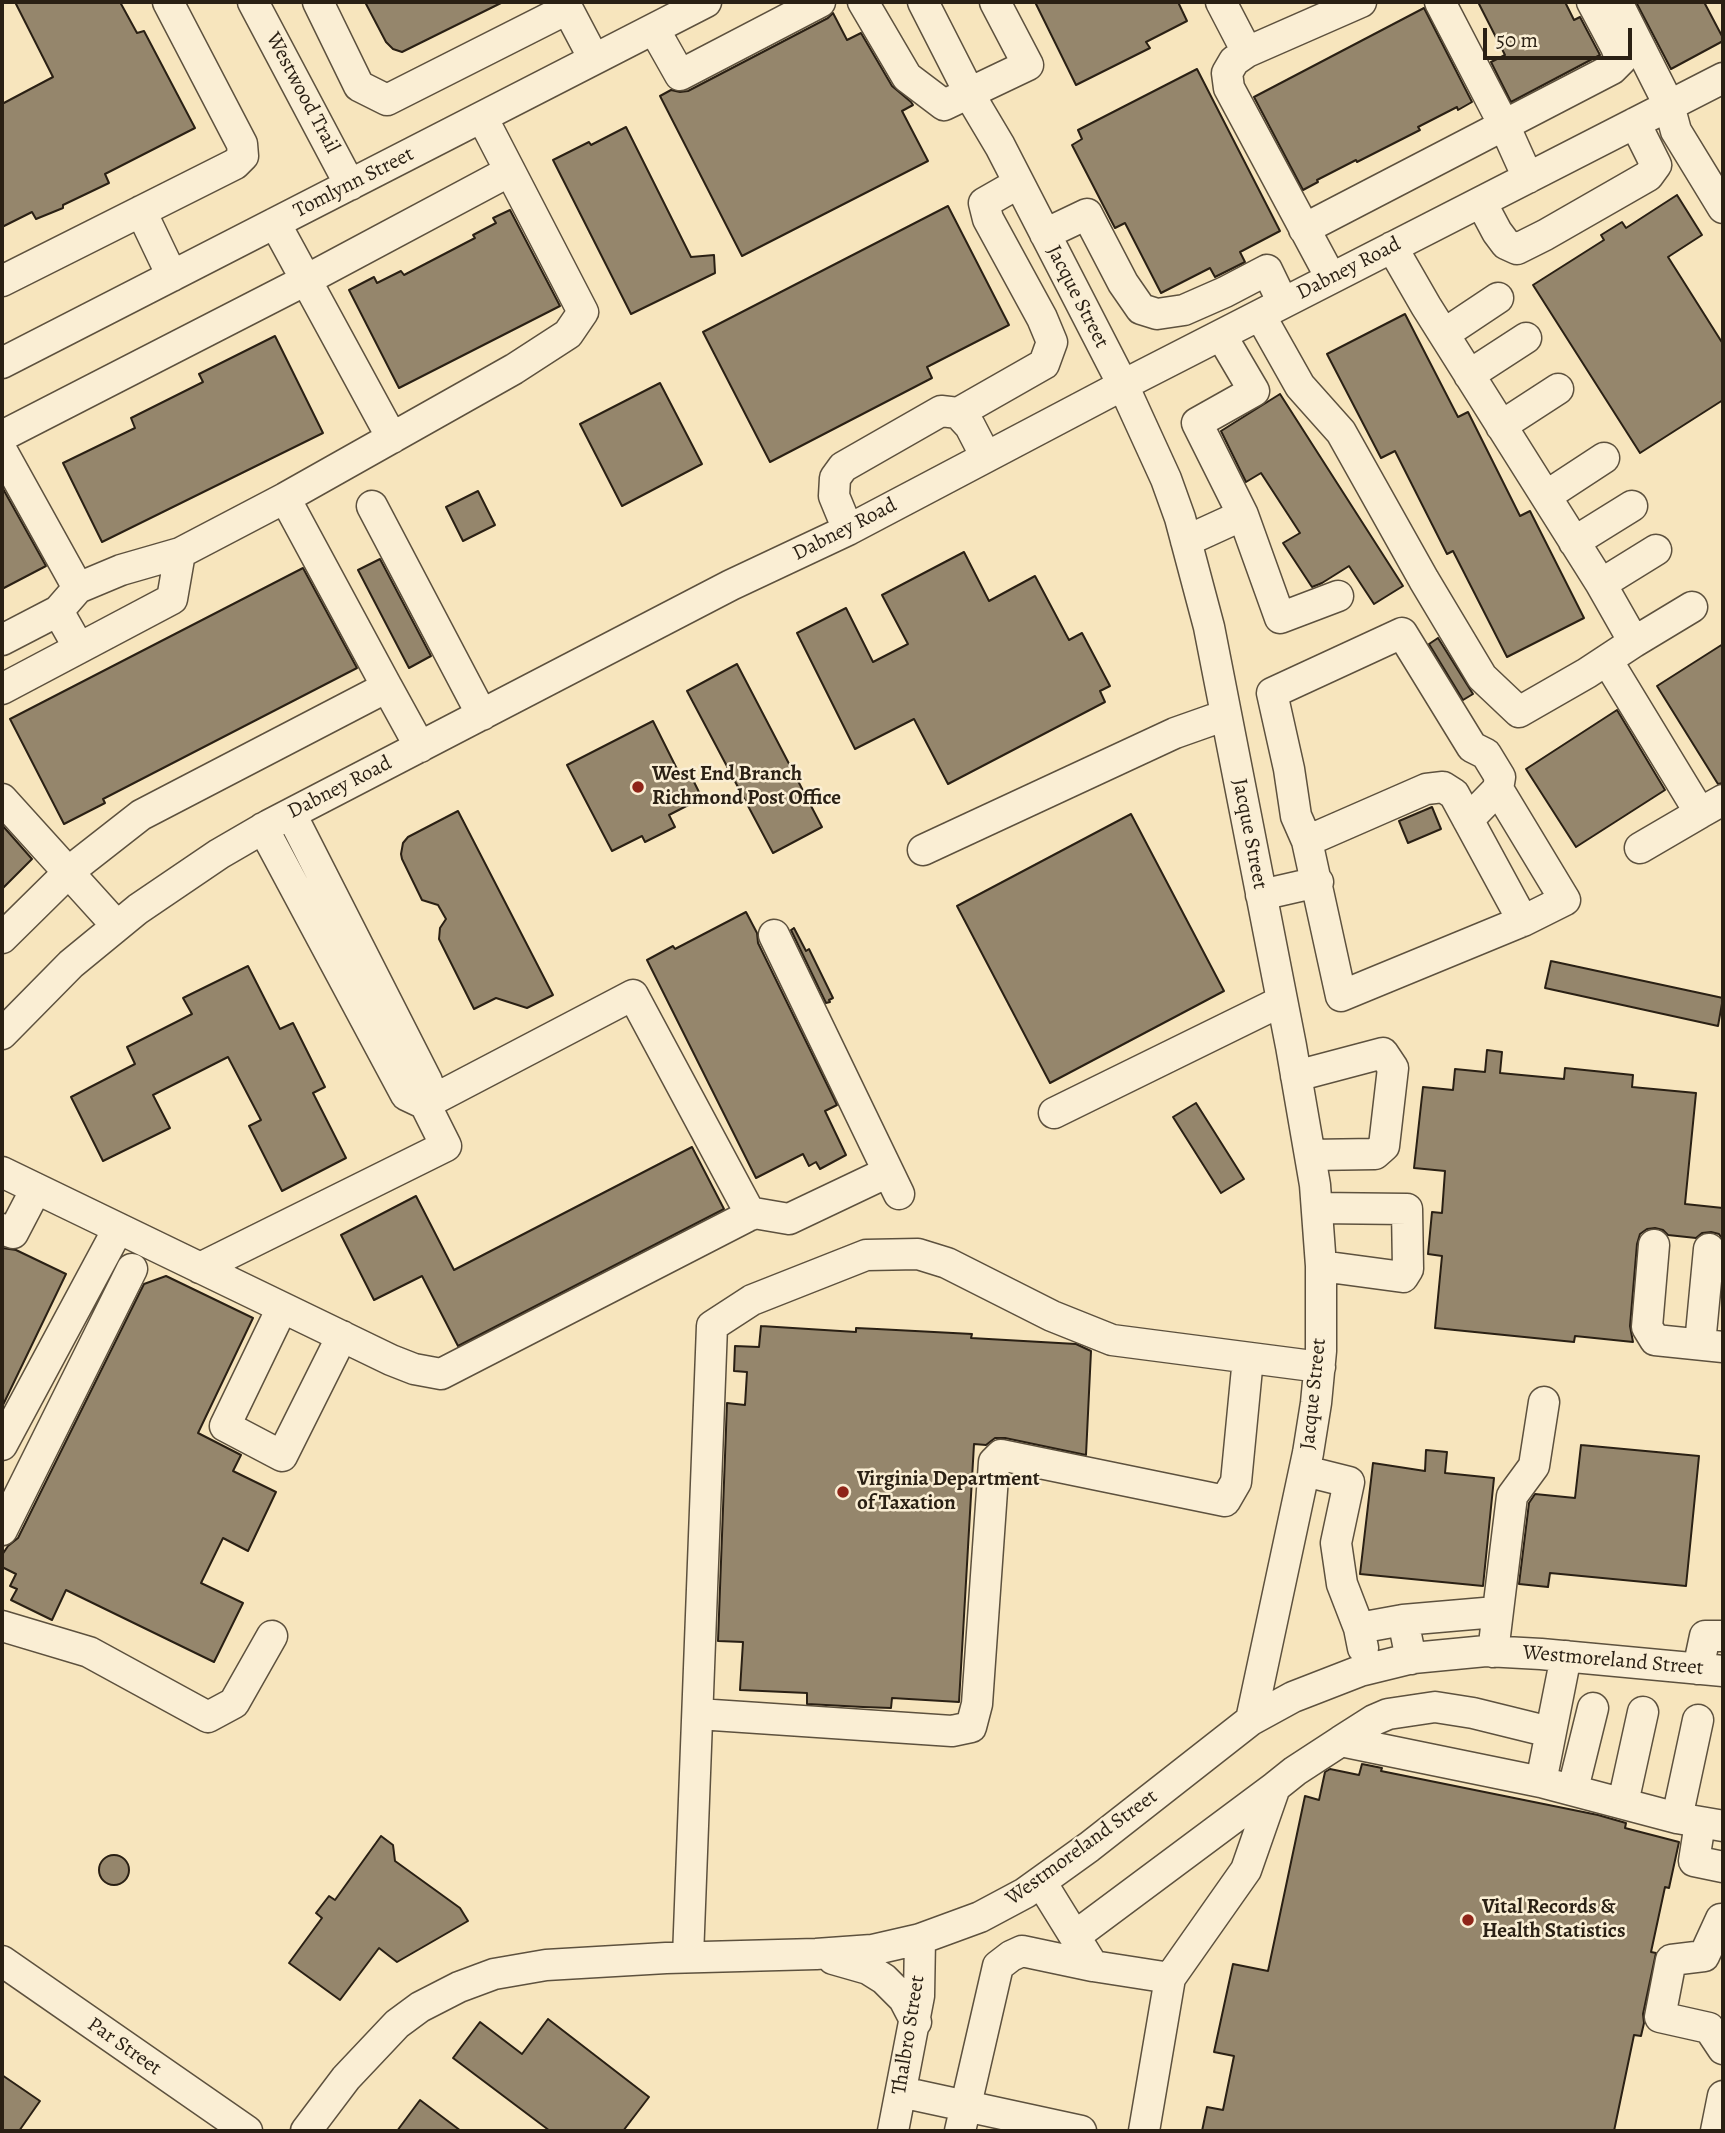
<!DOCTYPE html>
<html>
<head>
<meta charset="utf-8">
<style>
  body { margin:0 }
  #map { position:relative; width:1725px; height:2133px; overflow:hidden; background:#f7e5bd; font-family:Alegreya,serif }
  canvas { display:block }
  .frame { position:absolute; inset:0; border:4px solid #2a2014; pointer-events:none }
  .scale { position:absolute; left:1483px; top:28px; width:149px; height:32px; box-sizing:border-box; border:4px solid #2a2014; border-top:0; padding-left:9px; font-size:21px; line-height:24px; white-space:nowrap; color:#2a2014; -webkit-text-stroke:5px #faeed4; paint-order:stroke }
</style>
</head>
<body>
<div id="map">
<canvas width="1725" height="2133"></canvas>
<div class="frame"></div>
<div class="scale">50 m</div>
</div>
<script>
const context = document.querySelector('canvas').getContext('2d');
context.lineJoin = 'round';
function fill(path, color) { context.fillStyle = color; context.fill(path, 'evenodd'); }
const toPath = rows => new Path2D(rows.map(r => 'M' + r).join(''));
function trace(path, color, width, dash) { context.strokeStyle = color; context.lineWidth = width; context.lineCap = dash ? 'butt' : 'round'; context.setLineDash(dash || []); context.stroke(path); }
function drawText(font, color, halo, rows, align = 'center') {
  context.font = font + ' Alegreya,serif'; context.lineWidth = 5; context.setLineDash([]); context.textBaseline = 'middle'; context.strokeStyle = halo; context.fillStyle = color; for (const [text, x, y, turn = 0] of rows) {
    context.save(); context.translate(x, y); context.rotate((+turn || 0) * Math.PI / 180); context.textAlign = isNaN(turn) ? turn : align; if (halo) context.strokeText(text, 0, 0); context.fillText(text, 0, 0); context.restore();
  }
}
const building = toPath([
  [15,2,120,2,137,33,144,31,195,128,105,174,109,183,63,205,63,208,36,219,32,212,2,227,2,104,53,77,15,2],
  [365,2,503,2,402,52,393,49,386,42,365,2],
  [1035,2,1178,2,1187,21,1146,42,1150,48,1076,85,1035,2],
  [1478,2,1565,2,1574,20,1580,17,1600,55,1511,102,1491,62,1505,55,1478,2],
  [1636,2,1704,2,1723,38,1723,41,1671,69,1636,2],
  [1424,8,1472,102,1458,110,1457,107,1418,127,1420,130,1357,162,1356,160,1317,180,1318,182,1303,190,1254,97,1424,8],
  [833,13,847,40,861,33,892,86,911,102,913,105,902,111,928,161,742,256,660,96,671,90,680,92,688,91,828,18,833,13],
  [1197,69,1280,231,1240,252,1245,262,1215,277,1210,268,1161,293,1125,223,1115,228,1072,145,1082,139,1078,130,1197,69],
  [626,127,691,257,714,255,715,273,631,314,553,160,589,142,591,145,626,127],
  [1677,195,1702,235,1668,257,1723,344,1723,400,1640,453,1533,285,1604,240,1601,235,1622,222,1626,228,1677,195],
  [948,206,1009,325,927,367,932,378,770,462,703,332,948,206],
  [510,210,560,306,399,388,349,290,374,277,377,283,401,271,404,275,475,238,473,235,496,223,493,218,510,210],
  [1405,314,1458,417,1468,412,1520,516,1530,511,1584,618,1507,657,1453,551,1447,554,1395,451,1381,458,1327,354,1405,314],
  [275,336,323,433,102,542,63,463,135,428,131,418,203,382,199,374,275,336],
  [660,383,702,464,622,506,580,424,660,383],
  [1280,394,1403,586,1374,604,1349,566,1322,583,1312,587,1283,543,1300,533,1261,473,1246,482,1221,431,1280,394],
  [2,487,46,566,2,589,2,487],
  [478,491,495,525,463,541,446,507,478,491],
  [964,552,989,601,1035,576,1069,640,1082,633,1110,686,1100,691,1105,702,948,784,914,719,855,749,797,633,846,608,873,662,908,644,882,595,964,552],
  [380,559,431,656,409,668,358,570,380,559],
  [303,568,357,668,103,799,105,803,64,824,10,719,303,568],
  [1438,638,1473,694,1463,700,1429,644,1438,638],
  [1723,644,1723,783,1718,784,1657,686,1723,644],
  [737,664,822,827,773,853,687,691,737,664],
  [1617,710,1665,790,1576,847,1526,769,1617,710],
  [653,721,681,777,689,772,702,798,669,815,675,827,645,842,642,836,612,851,567,765,653,721],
  [1432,807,1441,829,1408,843,1399,821,1432,807],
  [458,811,553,995,527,1008,496,998,474,1009,439,939,440,928,446,919,438,905,422,900,402,859,401,854,403,843,408,837,458,811],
  [1131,814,1224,991,1050,1083,957,906,1131,814],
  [2,825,32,859,2,889,2,825],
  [746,912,757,933,758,943,837,1105,825,1111,846,1155,820,1169,816,1162,809,1166,803,1154,756,1178,647,960,673,946,675,949,746,912],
  [794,928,806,951,809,949,833,998,829,1000,830,1002,826,1003,791,930,794,928],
  [1551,961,1723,998,1718,1026,1545,988,1551,961],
  [248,966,280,1029,293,1023,325,1087,313,1093,346,1158,282,1191,249,1126,261,1120,228,1057,153,1095,170,1128,103,1161,71,1097,135,1064,127,1047,192,1014,183,998,248,966],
  [1487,1050,1502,1052,1500,1073,1564,1079,1565,1068,1633,1075,1632,1087,1696,1093,1685,1204,1723,1208,1723,1240,1719,1234,1711,1232,1702,1233,1696,1238,1668,1235,1663,1230,1655,1228,1647,1229,1640,1234,1637,1244,1630,1326,1633,1342,1575,1336,1574,1342,1435,1328,1442,1256,1428,1254,1432,1212,1442,1213,1445,1171,1414,1168,1423,1087,1453,1090,1455,1069,1485,1072,1487,1050],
  [1196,1103,1244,1179,1221,1193,1173,1117,1196,1103],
  [692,1147,724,1209,458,1346,422,1276,374,1300,341,1235,416,1196,454,1270,692,1147],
  [2,1248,16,1250,66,1274,2,1407,2,1248],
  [166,1276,253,1318,198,1433,241,1455,233,1471,276,1492,248,1551,223,1538,201,1583,243,1603,214,1662,66,1590,52,1620,11,1600,17,1589,10,1586,16,1574,2,1567,2,1555,8,1546,18,1538,144,1284,166,1276],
  [761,1326,856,1332,856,1328,877,1329,972,1334,971,1338,1076,1344,1091,1351,1086,1455,1005,1438,995,1438,986,1445,974,1444,959,1702,892,1698,891,1708,863,1707,807,1704,807,1693,740,1690,743,1642,718,1641,727,1403,745,1405,747,1372,734,1371,735,1346,759,1347,761,1326],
  [1581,1445,1699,1456,1686,1586,1550,1573,1548,1587,1519,1584,1529,1503,1535,1494,1575,1498,1581,1445],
  [1426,1450,1447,1452,1445,1473,1494,1478,1483,1586,1360,1574,1373,1463,1425,1471,1426,1450],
  [1362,1764,1382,1768,1381,1771,1598,1815,1626,1823,1625,1828,1679,1842,1669,1888,1665,1887,1651,1952,1656,1953,1643,2014,1644,2023,1641,2036,1634,2035,1614,2131,1202,2131,1207,2107,1223,2110,1234,2056,1214,2052,1233,1964,1268,1971,1305,1796,1319,1800,1325,1772,1330,1769,1359,1775,1362,1764],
  [381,1836,393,1845,395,1861,460,1908,468,1921,397,1962,379,1948,340,2000,289,1963,322,1918,316,1913,329,1896,335,1900,381,1836],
  '99 1870a15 15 0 1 1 30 0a15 15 0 1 1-30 0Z',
  [548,2019,649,2097,623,2131,550,2131,453,2058,480,2022,522,2054,548,2019],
  [2,2075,40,2101,19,2131,2,2131,2,2075],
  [420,2100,461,2131,397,2131,420,2100]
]);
const minor = toPath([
  [253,2,350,185],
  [318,2,359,86,387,100,567,9],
  [564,2,594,59],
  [863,2,907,77,944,105,1028,65,995,2],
  [923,2,975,104,1000,146,1123,385,1166,479,1180,518,1209,627,1291,1046,1315,1185,1321,1266,1321,1351,1316,1403,1308,1453,1251,1720],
  [1221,2,1247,52,1361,2],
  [1440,2,1505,127,1528,178],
  [1617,2,1669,105,1676,131,1723,208],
  [654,29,680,75,820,2],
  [1247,52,1234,61,1227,73,1229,88,1331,278],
  [1481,202,1497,232,1506,244,1517,249,1545,235,1648,176,1656,165,1635,123],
  [141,211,172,276],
  [275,223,392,438],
  [1304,229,1612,69,1621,60,1616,47,1592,2],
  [1045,234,1087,214,1123,283,1141,309,1157,314,1184,310,1225,292,1267,270,1283,303],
  [2,281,235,164,243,156,242,144,168,2],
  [1260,315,1300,386,1341,432,1424,580,1482,677,1519,712,1587,673,1634,642,1601,584,1426,306,1392,247],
  [1444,334,1498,298],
  [2,363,706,2],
  [1469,375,1526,338],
  [958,413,1044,364,1052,342,1042,318,988,219,984,203,1019,183],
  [1501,426,1558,389],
  [2,436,306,280,510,171],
  [2,451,78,588,58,611,79,648],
  [1546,496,1604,458],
  [285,498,387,687],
  [372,506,482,715],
  [1243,515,1280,618,1338,596],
  [848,530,834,496,835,478,843,467,941,411,958,413,970,426,986,457],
  [1186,541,1243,515,1197,423,1254,391,1221,335],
  [1574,542,1632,506],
  [1601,584,1656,550],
  [78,588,121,570,180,553],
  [2,640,58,611],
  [1634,642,1692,607],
  [1607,660,1700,813,1640,848],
  [2,689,172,599,180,553,285,498,514,369,568,334,583,312,482,117],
  [1443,787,1454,794,1523,921,1341,996,1307,841,1426,789,1443,787],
  [1498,789,1565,900,1523,921],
  [2,799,117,926],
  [1700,813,1723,800],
  [263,828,406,1095,425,1104],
  [1307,841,1296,816,1289,769,1272,693,1402,633,1472,747,1486,754,1500,777,1498,789,1468,820],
  [923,850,1175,733,1226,715],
  [1261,895,1318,882],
  [774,935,899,1194],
  [2,938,72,869,141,815,387,687,420,747],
  [2,1034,71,964,138,909,219,854,269,825,731,585,848,530,1123,385,1723,78],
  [1296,1076,1383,1053,1393,1068,1384,1146,1375,1154,1310,1155],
  [425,1104,633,995,751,1215],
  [1054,1113,1282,1001],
  [2,1172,391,1360,414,1369,441,1374,754,1213,789,1219,888,1172],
  [1317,1208,1407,1209,1408,1269,1403,1277,1321,1266],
  [2,1229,13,1233,36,1189],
  [1654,1245,1647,1327,1655,1340,1723,1347],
  [200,1268,446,1146,425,1104,427,1081,291,814],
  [282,1308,225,1426,282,1456,342,1336],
  [1700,1344,1709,1249],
  [2,1445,118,1229],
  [1305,1471,1349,1482,1336,1543,1342,1584,1359,1628],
  [2,1530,132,1269],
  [1403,1620,1496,1612],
  [2,1626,89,1652,208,1717,234,1703,272,1636],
  [1363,1648,1359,1628,1403,1620,1411,1659],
  [1493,1652,1512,1496,1534,1466,1544,1402],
  [1698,1669,1705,1636,1723,1636],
  [698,1714,952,1731,971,1727,977,1704,994,1462,1001,1455,1225,1501,1236,1482,1248,1358],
  [1341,1741,1374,1720,1388,1714,1435,1707,1473,1713,1550,1732],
  [1541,1782,1677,1818,1723,1826],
  [1573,1789,1593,1708],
  [1623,1803,1643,1712],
  [1677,1818,1698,1720],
  [1700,1823,1694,1861,1723,1867],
  [1041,1882,1093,1966,1170,1978,1144,2131],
  [1723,1920,1721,1919,1704,1956,1671,1960,1660,2017,1709,2028,1723,2049],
  [1075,1936,1275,1787],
  [688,1957,712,1326,752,1300,866,1255,918,1254,947,1263,1052,1316,1112,1340,1320,1367],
  [833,1959,868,1969,884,1979,904,1999,916,2022],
  [2,1961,247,2131],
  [1170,1978,1246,1870,1275,1787,1295,1771,1341,1741,1541,1782,1566,1656],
  [901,2092,1081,2131],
  [306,2131,346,2078,397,2024,420,2007,459,1987,494,1974,546,1965,666,1958,816,1954,872,1950,920,1939,980,1917,1025,1893,1089,1847,1251,1720,1293,1697,1360,1671,1413,1658,1486,1651,1541,1654,1723,1671],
  [893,2131,919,1996,920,1939],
  [960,2131,998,1966,1011,1956,1022,1951,1093,1966],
  [1716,2131,1723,2096]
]);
const markers = [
  [638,787,7,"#8f2418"],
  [843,1492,7,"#8f2418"],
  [1468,1920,7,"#8f2418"]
];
const streetNames = [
  ["Westwood Trail",302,93,62],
  ["Tomlynn Street",354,183,-27],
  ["Dabney Road",1349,269,-27],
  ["Jacque Street",1077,297,63],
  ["Dabney Road",845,530,-27],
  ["Dabney Road",340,788,-27],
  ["Jacque Street",1249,834,79],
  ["Jacque Street",1314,1394,-84],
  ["Westmoreland Street",1613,1661,5],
  ["Westmoreland Street",1082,1848,-36],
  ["Thalbro Street",909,2035,-81],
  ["Par Street",124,2047,35]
];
const poiNames = [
  ["West End Branch",652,775],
  ["Richmond Post Office",652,799],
  ["Virginia Department",857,1480],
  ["of Taxation",857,1504],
  ["Vital Records &",1482,1908],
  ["Health Statistics",1482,1932]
];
fill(building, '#95866c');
trace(building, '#2a2014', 2);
trace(minor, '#5d513e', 33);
trace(minor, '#faeed4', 30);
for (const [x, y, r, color] of markers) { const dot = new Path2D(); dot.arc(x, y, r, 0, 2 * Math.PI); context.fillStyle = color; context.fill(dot); trace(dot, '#faeed4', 2.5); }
drawText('21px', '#2a2014', '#faeed4', streetNames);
drawText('bold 21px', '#2a2014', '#faeed4', poiNames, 'left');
</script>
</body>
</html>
